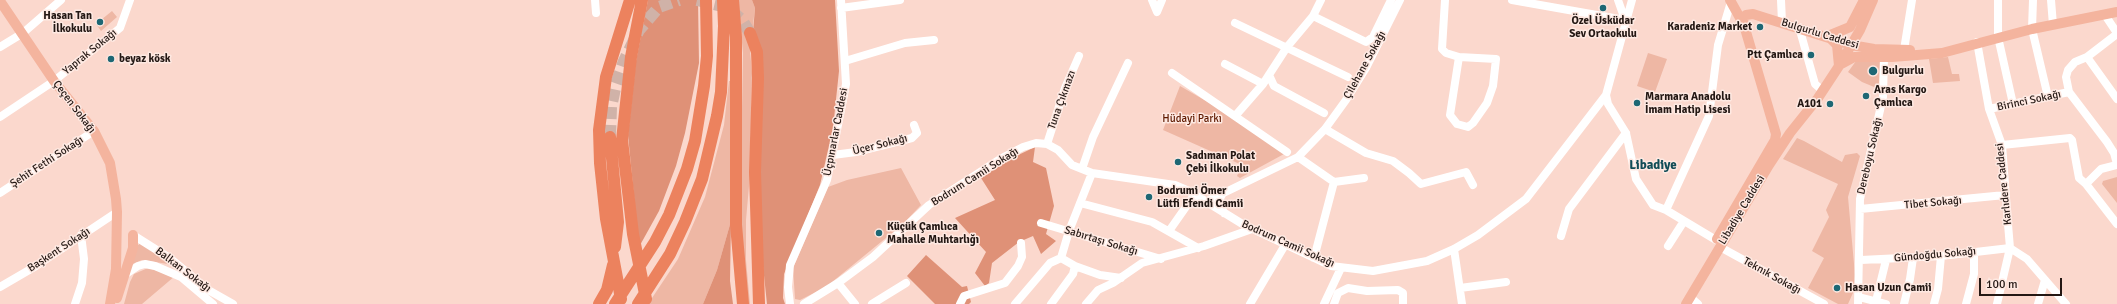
<!DOCTYPE html>
<html>
<head>
<meta charset="utf-8">
<style>
  body { margin:0 }
  #map { position:relative; width:2117px; height:304px; overflow:hidden; background:#fbd8cd; font-family:Signika,sans-serif }
  canvas { display:block }
  .scale { position:absolute; left:1979px; top:278px; width:83px; height:18px; box-sizing:border-box; border:2px solid #241814; border-top:0; padding-left:5px; font-size:12px; line-height:14px; white-space:nowrap; color:#241814; -webkit-text-stroke:3px #fee9e2; paint-order:stroke }
</style>
</head>
<body>
<div id="map">
<canvas width="2117" height="304"></canvas>
<div class="scale">100 m</div>
</div>
<script>
const context = document.querySelector('canvas').getContext('2d');
context.lineJoin = 'round';
function fill(path, color) { context.fillStyle = color; context.fill(path, 'evenodd'); }
const toPath = rows => new Path2D(rows.map(r => 'M' + r).join(''));
function trace(path, color, width, dash) { context.strokeStyle = color; context.lineWidth = width; context.lineCap = dash ? 'butt' : 'round'; context.setLineDash(dash || []); context.stroke(path); }
function drawText(font, color, halo, rows, align = 'center') {
  context.font = font + ' Signika,sans-serif'; context.lineWidth = 3; context.setLineDash([]); context.textBaseline = 'middle'; context.strokeStyle = halo; context.fillStyle = color; for (const [text, x, y, turn = 0] of rows) {
    context.save(); context.translate(x, y); context.rotate((+turn || 0) * Math.PI / 180); context.textAlign = isNaN(turn) ? turn : align; if (halo) context.strokeText(text, 0, 0); context.fillText(text, 0, 0); context.restore();
  }
}
const green = toPath([
  [738,0,752,0,755,8,750,50,752,73,750,175,746,220,746,260,750,304,746,304,740,220,743,53],
  [112,11,117,17,101,31,96,24],
  [1648,53,1667,59,1655,92,1637,86],
  [1948,57,1952,74,1959,74,1960,81,1933,83,1929,59],
  [1856,61,1880,61,1879,89,1862,82,1848,72],
  [729,81,732,81,731,221,717,270,703,304,648,304,678,259,705,197,724,125],
  [1180,86,1213,105,1284,154,1240,178,1237,176,1242,165,1163,130],
  [1797,138,1804,141,1842,162,1845,155,1857,153,1860,156,1848,197,1856,286,1848,304,1838,304,1808,288,1824,258,1812,251,1829,217,1826,210,1838,184,1783,159],
  [901,168,921,205,903,224,826,287,800,300,795,299,793,268,828,187,847,180],
  [2117,177,2117,203,2102,184,2103,181],
  [142,242,169,262,168,264,142,260,130,265,137,246],
  [148,268,175,276,142,304,124,304,130,282,134,274]
]);
const forest = toPath([
  [648,0,698,0,699,63,685,133,676,166,659,211,639,247,628,135,636,61],
  [752,0,835,0,839,71,833,128,820,185,784,274,783,298,785,304,767,304,763,266,760,211,762,85,753,32,755,8],
  [1035,147,1033,162,1046,168,1054,206,1046,234,1056,241,1041,254,1033,236,1019,242,992,263,989,283,985,286,975,273,986,252,955,218,995,200,981,178,1012,158],
  [731,221,730,281,733,304,703,304,717,270],
  [926,255,962,287,967,286,971,302,969,304,935,304,907,276]
]);
const highwayTunnel = toPath([
  [697,0,727,7,742,20,750,33],
  [610,137,611,107,616,84,624,61,639,30,659,7,679,0]
]);
const minor = toPath([
  [595,0,596,13],
  [1152,0,1157,12,1162,0],
  [1445,0,1442,49,1446,53,1459,57,1450,115,1457,124,1468,127,1473,123,1487,103,1493,86,1496,59,1459,57],
  [1512,0,1625,20],
  [1618,0,1625,20],
  [1632,0,1606,95,1608,104,1626,133,1636,179,1653,205,1666,210,1716,240],
  [1781,0,1782,22],
  [1998,0,1998,37,2013,104],
  [2033,0,2032,29,2048,97],
  [2051,0,2053,25],
  [841,8,900,0],
  [2105,15,2117,33],
  [1313,16,1366,42,1373,37,1391,0],
  [1235,23,1348,77],
  [1799,27,1815,84,1823,91],
  [2117,34,2087,57,2075,62,2068,70,2066,77,2069,92,2107,142,2114,153,2117,164],
  [1977,42,1989,109,2002,145,2008,224,2010,248,1997,304],
  [0,47,23,33,61,0],
  [1904,50,1912,0],
  [2087,57,2117,99],
  [845,61,905,43,934,40],
  [1225,64,1263,84],
  [1172,73,1287,152],
  [1269,75,1274,86,1324,113],
  [1989,109,2069,92],
  [1236,115,1263,84,1287,47,1313,16,1321,0],
  [0,117,54,81,120,28,130,0],
  [1325,129,1366,153,1393,161,1409,173,1421,184,1466,172,1473,185],
  [1047,144,1065,88,1079,56],
  [2002,145,2070,138,2072,140,2079,178,2086,184],
  [833,155,856,152,912,138,917,133,914,125],
  [1298,157,1334,182,1364,178],
  [2117,165,2101,169,2086,184,2117,224],
  [1082,169,1093,137,1128,63],
  [1224,191,1219,200,1224,213],
  [0,193,94,131],
  [1205,202,1298,157,1325,129,1346,100,1366,68,1400,0],
  [1080,203,1152,222,1198,248],
  [1860,209,2005,195],
  [1666,210,1709,116,1718,45,1731,2],
  [1041,223,1161,259],
  [1169,231,1195,194],
  [133,235,171,259,210,291,233,304],
  [1561,236,1569,209,1626,133],
  [1668,246,1684,221],
  [1720,247,1824,304],
  [2010,248,2027,259,2066,304],
  [1454,249,1462,304],
  [1314,258,1334,182],
  [1861,260,1941,256,2010,248],
  [1075,266,1100,275,1121,278],
  [123,276,138,266,145,264,155,266,181,277,213,304],
  [838,283,855,304],
  [0,287,36,266,117,212],
  [1460,288,1506,282],
  [1690,297,1698,304],
  [1859,297,1886,304],
  [1876,301,1886,260],
  [75,304,82,283,84,259,81,235],
  [790,304,788,287,790,265,827,180,841,110,846,84,841,0],
  [804,304,838,283,873,257,929,205,1000,159,1023,147,1036,143,1047,144,1058,150,1072,165,1092,173,1175,185,1189,191,1244,225,1331,266,1373,271,1427,261,1454,249,1478,235,1526,199,1606,95],
  [872,304,906,283],
  [960,304,964,296,1005,283,1018,266,1022,257,1021,243],
  [1015,304,1050,263,1061,258],
  [1051,304,1073,274,1075,266,1061,258,1069,231,1092,173],
  [1086,304,1098,290,1113,283,1142,263,1204,246,1252,229],
  [1250,304,1285,245],
  [1324,304,1341,268],
  [1334,304,1338,293,1348,288,1367,291,1398,290,1403,293,1403,304],
  [1858,304,1860,199,1883,97,1884,57],
  [1904,304,1910,279,1913,258],
  [1934,304,1938,289,1941,256],
  [1966,304,1974,274,1974,252],
  [2038,304,2045,280]
]);
const major = toPath([
  [0,1,54,81,94,131,110,163,116,199,117,212,116,269,110,304],
  [1744,25,1743,18,1746,15,1753,14,1851,45,1874,49,1910,50],
  [1828,36,1850,27,1864,0],
  [1830,38,1837,45,1839,66],
  [1841,64,1854,57,1892,57,1942,53,2032,29,2117,12],
  [1717,239,1775,140,1776,134,1744,25,1730,0],
  [117,298,133,248,133,235],
  [1686,304,1769,165,1790,133,1818,98,1839,66,1860,30,1873,0]
]);
const highway = toPath([
  [642,0,631,57,622,140,633,234,646,299],
  [733,0,736,37,736,225,743,304],
  [750,33,757,52,758,78,755,172,759,304],
  [610,137,618,222,615,247],
  [621,299,606,219,600,163,599,130,606,77,630,0],
  [599,304,607,290,613,265],
  [615,304,655,242,669,215,687,169,695,141,704,86,707,56,706,0],
  [638,304,670,254,685,222,702,179,717,116,721,92,724,26,723,0]
]);
const markers = [
  [1603,8,4,"#1e6774"],
  [100,22,4,"#1e6774"],
  [1760,27,4,"#1e6774"],
  [1811,55,4,"#1e6774"],
  [111,59,4,"#1e6774"],
  [1873,71,5,"#1e6774"],
  [1866,96,4,"#1e6774"],
  [1637,103,4,"#1e6774"],
  [1830,104,4,"#1e6774"],
  [1178,162,4,"#1e6774"],
  [1149,197,4,"#1e6774"],
  [879,233,4,"#1e6774"],
  [1837,288,4,"#1e6774"]
];
const poiNames = [
  ["Hasan Tan",92,16,"right"],
  ["İlkokulu",92,29,"right"],
  ["Özel Üsküdar",1603,21,"center"],
  ["Sev Ortaokulu",1603,34,"center"],
  ["Karadeniz Market",1752,27,"right"],
  ["Ptt Çamlıca",1803,55,"right"],
  ["beyaz kösk",119,59],
  ["Bulgurlu",1882,71],
  ["Aras Kargo",1874,90],
  ["Çamlıca",1874,103],
  ["Marmara Anadolu",1645,97],
  ["İmam Hatip Lisesi",1645,110],
  ["A101",1822,104,"right"],
  ["Sadıman Polat",1186,156],
  ["Çebi İlkokulu",1186,169],
  ["Bodrumi Ömer",1157,191],
  ["Lütfi Efendi Camii",1157,204],
  ["Küçük Çamlıca",887,227],
  ["Mahalle Muhtarlığı",887,240],
  ["Hasan Uzun Camii",1845,288]
];
const streetNames = [
  ["Bulgurlu Caddesi",1820,34,17],
  ["Yaprak Sokağı",90,52,-39],
  ["Çilehane Sokağı",1365,65,-61],
  ["Tuna Çıkmazı",1062,100,-70],
  ["Birinci Sokağı",2029,101,-12],
  ["Çeçen Sokağı",74,107,53],
  ["Üçpınarlar Caddesi",836,132,-79],
  ["Üçer Sokağı",880,145,-14],
  ["Dereboyu Sokağı",1870,156,-77],
  ["Şehit Fethi Sokağı",47,162,-33],
  ["Bodrum Camii Sokağı",975,177,-32],
  ["Karlıdere Caddesi",2004,184,-96],
  ["Tibet Sokağı",1933,203,-5],
  ["Libadiye Caddesi",1742,210,-59],
  ["Sabırtaşı Sokağı",1101,241,17],
  ["Bodrum Camii Sokağı",1288,244,24],
  ["Başkent Sokağı",59,250,-33],
  ["Gündoğdu Sokağı",1935,255,-5],
  ["Balkan Sokağı",183,270,37],
  ["Teknık Sokağı",1772,276,29]
];
const parkNames = [
  ["Hüdayi Parkı",1192,119]
];
const quarterNames = [
  ["Libadiye",1653,166]
];
fill(green, '#eeb7a4');
fill(forest, '#df9177');
trace(highwayTunnel, '#d0b2a8', 12, [12, 6]);
trace(minor, '#fff', 8);
trace(major, '#f4b49e', 10);
trace(highway, '#ec825e', 12);
for (const [x, y, r, color] of markers) { const dot = new Path2D(); dot.arc(x, y, r, 0, 2 * Math.PI); context.fillStyle = color; context.fill(dot); trace(dot, '#fee9e2', 1.5); }
drawText('bold 11px', '#241814', '#fee9e2', poiNames, 'left');
drawText('11px', '#241814', '#fee9e2', streetNames);
drawText('11px', '#5f1a00', '#fee9e2', parkNames);
drawText('bold 13px', '#114c56', '#fee9e2', quarterNames);
</script>
</body>
</html>
